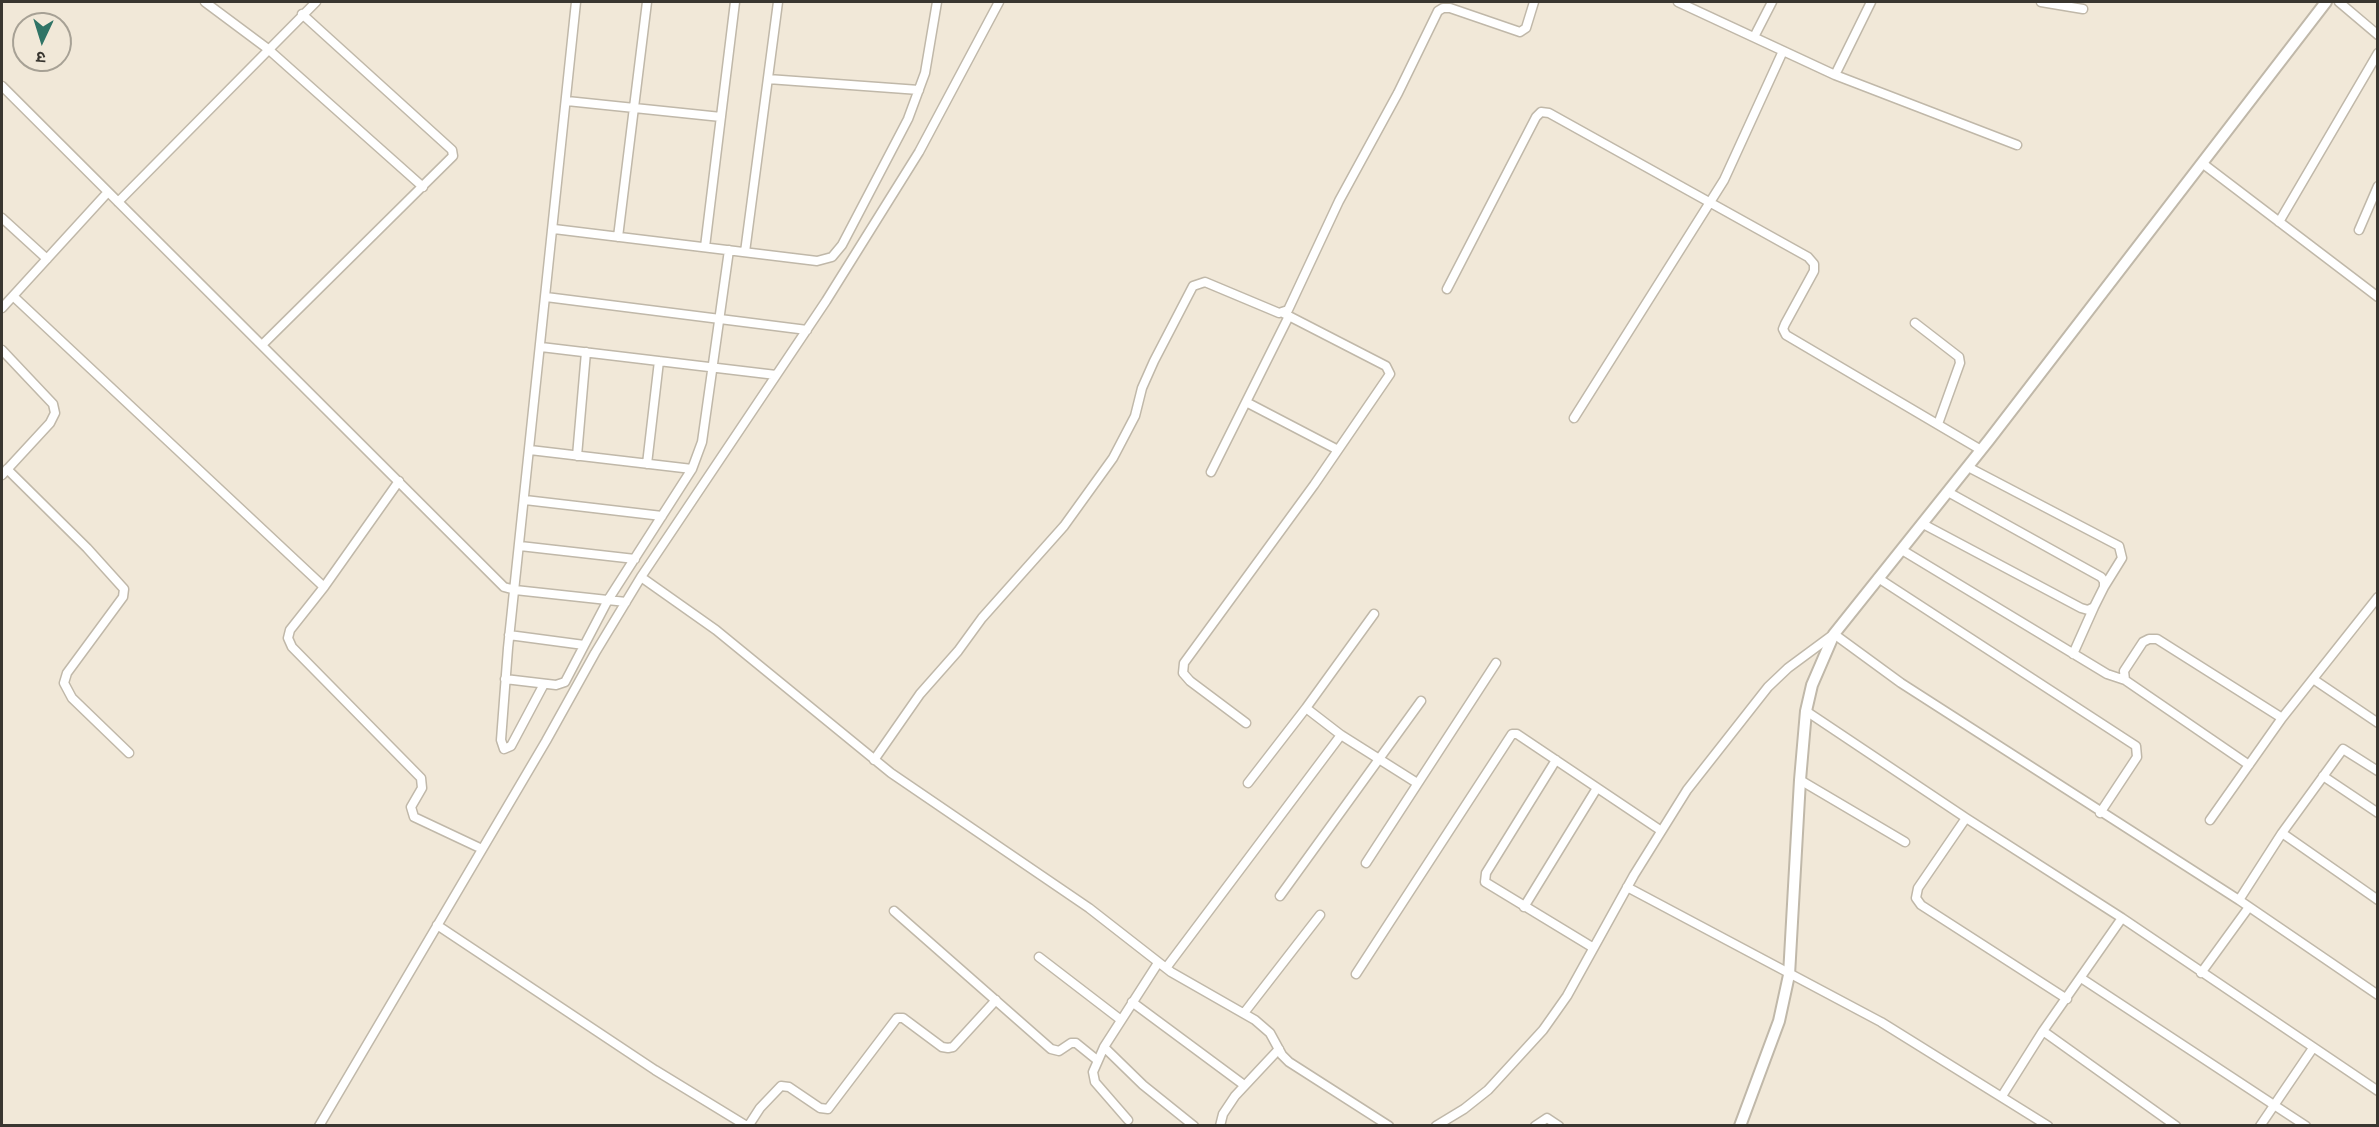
<!DOCTYPE html>
<html>
<head>
<meta charset="utf-8">
<style>
  body { margin:0 }
  #map { position:relative; width:2379px; height:1127px; overflow:hidden; background:#f1e8d8; font-family:"IBM Plex Sans","Noto Sans Devanagari",sans-serif }
  canvas { display:block }
  .frame { position:absolute; inset:0; border:3px solid #393630; pointer-events:none }
  .north { position:absolute; left:12px; top:12px; width:60px; height:60px; box-sizing:border-box; background:#f1e8d8; border:2px solid #a7a195; border-radius:50%; rotate:184deg; font-size:16px; font-weight:700; line-height:24px; text-align:center; color:#393630 }
  .north::after { content:''; display:block; margin:auto; width:21px; height:27px; background:#307466; clip-path:polygon(50% 0,100% 100%,50% 72%,0 100%) }
</style>
</head>
<body>
<div id="map">
<canvas width="2379" height="1127"></canvas>
<div class="frame"></div>
<div class="north">उ</div>
</div>
<script>
const context = document.querySelector('canvas').getContext('2d');
context.lineJoin = 'round';
const toPath = rows => new Path2D(rows.map(r => 'M' + r).join(''));
function trace(path, color, width, dash) { context.strokeStyle = color; context.lineWidth = width; context.lineCap = dash ? 'butt' : 'round'; context.setLineDash(dash || []); context.stroke(path); }
const minor = toPath([
  [205,2,268,49,423,187],
  [1678,2,1835,75,2017,145],
  [2041,2,2083,9],
  [2339,2,2378,35],
  [1754,37,1772,2],
  [1835,75,1871,2],
  [768,79,919,90],
  [2,86,504,587,515,590,626,602],
  [567,101,721,117],
  [2202,163,2378,297],
  [118,202,316,2],
  [2,218,47,259],
  [2279,222,2378,53],
  [554,229,817,261,832,257,842,245,908,119,925,73,937,2],
  [2359,230,2378,186],
  [618,237,647,2],
  [705,247,735,2],
  [745,252,778,2],
  [1447,289,1536,117,1541,112,1549,113,1808,257,1814,264,1814,271,1785,324,1783,329,1786,335,1981,450],
  [13,296,324,587],
  [546,297,807,330],
  [2,308,108,192],
  [1915,323,1959,357,1960,363,1938,424],
  [262,345,453,156,452,150,302,14],
  [541,347,776,375],
  [2,350,53,404,55,413,50,423,2,475],
  [1246,402,1338,450],
  [1574,418,1724,180,1783,51],
  [530,450,692,469],
  [577,456,586,352],
  [647,464,659,361],
  [1968,467,2119,546,2122,558,2104,587],
  [7,469,87,548,124,589,123,597,67,673,64,683,72,698,129,753],
  [1211,472,1289,316],
  [399,481,324,587,290,630,288,638,292,647,421,778,422,788,411,807,414,817,482,849],
  [525,500,662,516],
  [1923,524,2081,608,2088,610,2094,607,2104,587,2104,581,2101,577,1948,492],
  [520,546,635,559],
  [1902,550,2107,674,2125,680],
  [641,577,716,630,891,773,1089,908,1171,972,1255,1020,1270,1033,1282,1055,1289,1062,1389,1126],
  [1878,578,2136,746,2137,757,2100,813],
  [509,635,584,645],
  [2073,654,2094,607],
  [505,679,556,685,565,682,608,600,692,469,702,442,729,250],
  [2313,679,2378,723],
  [544,684,511,746,504,749,501,740,508,648,576,2],
  [1306,708,1341,735,1417,783],
  [1806,711,1966,818,2122,918,2378,1091],
  [1246,723,1190,681,1183,673,1184,663,1314,485,1390,374,1386,366,1283,313],
  [874,760,920,694,958,651,982,618,1064,526,1113,458,1135,416,1142,388,1154,361,1193,286,1205,282,1279,313,1288,310,1339,201,1398,93,1438,11,1443,8,1450,8,1520,32,1526,28,1534,2],
  [1556,760,1486,873,1485,882,1592,947],
  [2249,765,2125,680,2124,671,2143,642,2149,639,2157,639,2282,718],
  [2323,776,2378,813],
  [1800,780,1905,842],
  [1248,783,1306,708,1374,614],
  [1966,818,1918,888,1916,898,1921,905,2067,999],
  [2210,820,2282,718,2378,597],
  [2282,833,2378,900],
  [1366,863,1496,663],
  [1627,887,1881,1022,2048,1126],
  [1280,896,1421,701],
  [2239,900,2282,833,2343,749,2378,771],
  [1524,907,1597,788],
  [894,911,1051,1049,1059,1051,1071,1043,1076,1043,1097,1060],
  [437,925,655,1070,745,1125,749,1125,760,1108,781,1086,789,1087,820,1108,828,1109,897,1018,903,1018,942,1047,948,1048,953,1047,996,1000],
  [1039,957,1121,1020],
  [1166,968,1341,735],
  [2201,973,2249,907],
  [1356,974,1512,734,1517,734,1660,830],
  [2081,978,2306,1126],
  [1132,1002,1244,1085],
  [1244,1013,1320,915],
  [2043,1031,2176,1126],
  [1104,1047,1143,1085,1194,1126],
  [2002,1096,2043,1031,2122,918],
  [1128,1120,1095,1082,1093,1072,1104,1047,1158,963],
  [319,1126,546,741,595,653,641,577,826,301,919,152,999,2],
  [1220,1126,1223,1114,1235,1096,1279,1049],
  [1436,1126,1464,1109,1488,1090,1543,1030,1567,996,1634,875,1687,790,1768,687,1788,668,1834,634,1901,683,2239,900,2378,995],
  [1535,1126,1547,1118,1559,1126],
  [2260,1126,2313,1048]
]);
const tertiary = toPath([
  [1740,1126,1779,1021,1789,975,1800,780,1806,711,1812,685,1834,634,1989,440,2326,2]
]);
trace(minor, '#c0b8a9', 11);
trace(tertiary, '#c0b8a9', 14);
trace(minor, '#fff', 8);
trace(tertiary, '#fff', 10);
</script>
</body>
</html>
